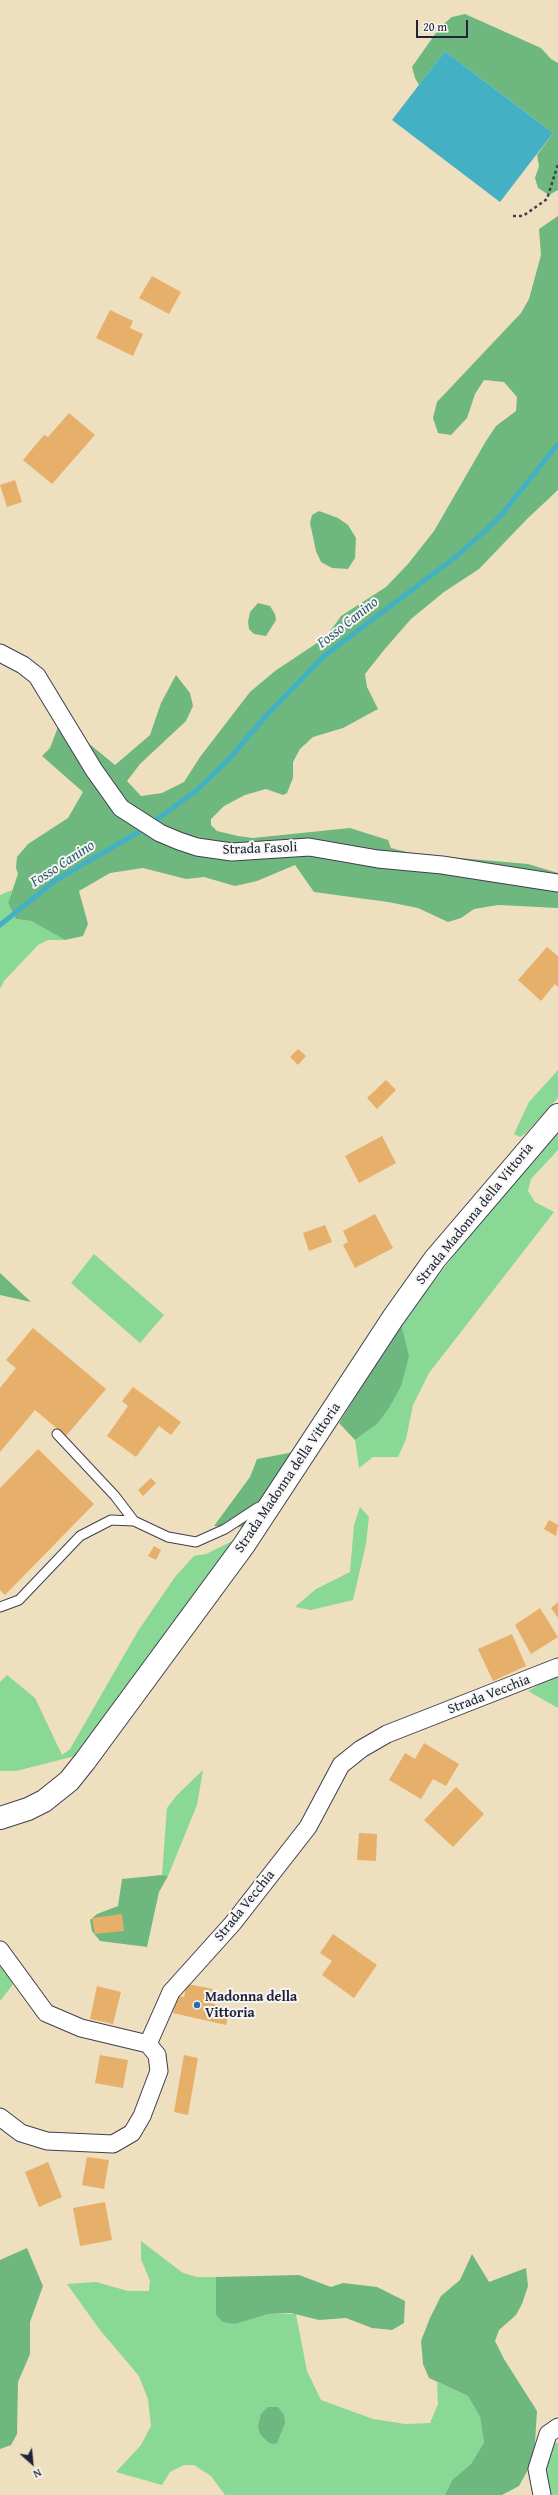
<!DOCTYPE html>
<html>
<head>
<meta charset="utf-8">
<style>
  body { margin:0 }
  #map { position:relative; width:558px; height:2495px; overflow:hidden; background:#eedfbf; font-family:"Gentium Book Plus",serif }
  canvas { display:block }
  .north { position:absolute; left:12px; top:2443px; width:40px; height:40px; -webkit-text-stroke:3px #f6f6f2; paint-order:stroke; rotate:153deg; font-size:11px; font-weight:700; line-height:16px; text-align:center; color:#22223b }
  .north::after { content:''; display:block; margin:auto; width:14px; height:18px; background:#22223b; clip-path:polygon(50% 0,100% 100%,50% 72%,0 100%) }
  .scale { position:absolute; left:416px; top:20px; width:52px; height:18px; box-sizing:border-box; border:2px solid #22223b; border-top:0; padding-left:5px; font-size:12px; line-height:14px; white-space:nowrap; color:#22223b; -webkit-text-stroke:3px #f6f6f2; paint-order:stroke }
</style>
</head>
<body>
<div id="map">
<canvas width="558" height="2495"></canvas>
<div class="north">N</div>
<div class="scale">20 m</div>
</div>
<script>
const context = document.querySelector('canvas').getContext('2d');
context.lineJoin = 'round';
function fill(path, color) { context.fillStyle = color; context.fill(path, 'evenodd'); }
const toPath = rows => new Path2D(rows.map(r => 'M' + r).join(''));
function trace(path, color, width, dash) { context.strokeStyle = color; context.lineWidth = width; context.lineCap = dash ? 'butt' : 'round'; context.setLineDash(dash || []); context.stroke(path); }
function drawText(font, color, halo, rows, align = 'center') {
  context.font = font + ' "Gentium Book Plus",serif'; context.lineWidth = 4; context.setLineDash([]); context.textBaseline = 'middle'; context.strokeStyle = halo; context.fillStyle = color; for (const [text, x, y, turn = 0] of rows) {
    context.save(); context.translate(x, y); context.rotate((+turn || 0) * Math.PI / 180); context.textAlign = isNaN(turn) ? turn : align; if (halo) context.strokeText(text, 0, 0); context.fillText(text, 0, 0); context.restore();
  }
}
const green = toPath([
  [12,890,8,903,16,919,31,921,65,940,48,940,38,945,4,981,0,989,0,895],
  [558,1070,558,1098,526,1133,520,1137,514,1134,529,1102],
  [558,1129,558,1150,531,1179,528,1191,535,1202,554,1212,429,1373,413,1405,406,1439,398,1457,373,1457,359,1468,355,1440,377,1424,401,1324,489,1210],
  [94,1254,164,1315,140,1343,71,1283],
  [360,1507,369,1517,366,1544,353,1600,311,1610,295,1607,316,1589,350,1572,354,1525],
  [243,1536,87,1750,75,1756,16,1771,0,1771,0,1682,7,1675,35,1698,62,1755,70,1749,138,1631,175,1577,194,1556,206,1554],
  [558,1674,558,1708,528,1691],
  [203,1770,197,1805,168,1876,162,1875,167,1808,177,1795],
  [0,1965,14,1983,0,2001],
  [141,2241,183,2273,197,2277,216,2277,216,2314,235,2324,269,2314,296,2314,307,2371,321,2400,373,2419,405,2424,430,2423,438,2404,437,2382,468,2396,480,2417,484,2442,471,2464,452,2480,445,2495,225,2495,211,2476,194,2465,184,2465,170,2472,162,2485,116,2472,141,2445,151,2426,148,2399,139,2376,100,2330,67,2284,96,2282,128,2291,149,2291,150,2281,141,2259],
  [552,2442,558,2443,558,2495,552,2495,549,2489,544,2468]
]);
const forest = toPath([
  [465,14,541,48,551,59,558,63,558,190,549,195,538,188,535,178,539,166,537,155,553,133,445,51,419,85,415,78,412,67,440,27,452,17],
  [558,216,558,490,528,518,479,569,444,592,411,619,384,650,365,674,367,687,378,709,343,728,313,737,300,749,293,762,293,778,287,793,283,795,266,789,245,795,224,806,211,819,211,825,217,831,238,836,253,838,350,828,388,840,391,848,415,854,528,864,558,873,558,908,498,905,474,909,461,918,448,922,418,908,388,902,314,892,295,865,257,881,235,886,204,877,186,879,143,868,110,873,79,891,88,924,83,936,65,940,31,921,16,919,8,903,18,874,16,868,17,857,28,844,68,818,83,792,42,756,50,748,58,727,87,742,115,765,150,735,161,703,176,675,190,693,193,706,186,721,140,764,127,781,141,796,162,793,184,782,200,757,250,692,275,671,326,637,341,616,386,587,408,564,434,531,486,441,496,426,516,411,517,397,504,382,484,380,475,394,467,418,451,435,438,433,433,418,437,402,521,313,529,299,541,255,539,229],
  [319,511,338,518,348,525,356,538,355,558,348,569,332,568,321,562,316,551,310,523,312,515],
  [258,603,270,606,275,614,276,620,266,636,254,634,249,629,248,622,250,612],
  [0,1273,31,1302,0,1295],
  [401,1324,409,1356,401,1386,389,1408,377,1424,355,1440,339,1423],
  [306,1442,253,1520,241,1527,214,1526,250,1477,257,1459,289,1453],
  [162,1875,168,1876,159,1892,147,1947,100,1941,92,1931,90,1920,97,1914,118,1906,122,1879],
  [27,2248,43,2286,30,2322,30,2354,18,2382,17,2434,11,2445,0,2449,0,2260],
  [472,2254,489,2282,526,2268,528,2286,522,2304,516,2315,499,2330,495,2341,504,2359,537,2411,535,2443,530,2466,519,2486,502,2495,445,2495,452,2480,471,2464,484,2442,480,2417,468,2396,429,2378,423,2364,421,2341,430,2318,441,2296,460,2280],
  [299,2275,331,2287,343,2283,377,2287,405,2301,404,2323,392,2330,372,2328,346,2318,319,2320,291,2313,269,2314,235,2324,223,2322,216,2315,216,2277],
  [268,2407,278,2407,284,2415,285,2423,277,2443,273,2444,268,2442,260,2434,258,2427,261,2414]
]);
const water = toPath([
  [445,51,553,133,500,202,392,120]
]);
const stream = toPath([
  [152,823,197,790,229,759,265,717,324,656,457,556,498,519,558,444],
  [0,925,56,880,142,830]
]);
const building = toPath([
  [152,276,181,292,169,314,139,298],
  [110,310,133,321,130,328,143,334,133,356,96,338],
  [69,413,95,435,52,484,23,460,44,435,48,437],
  [15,480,22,502,7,507,0,485],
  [547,947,558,956,558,987,555,984,541,1001,518,980],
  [298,1049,306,1056,298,1065,290,1057],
  [386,1080,396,1090,377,1109,367,1098],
  [382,1136,396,1163,359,1183,345,1156],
  [375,1214,393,1248,355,1268,343,1245,348,1242,343,1231],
  [325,1225,332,1242,309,1251,303,1233],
  [33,1328,106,1389,66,1436,35,1410,0,1452,0,1388,16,1368,6,1360],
  [133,1387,181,1422,171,1435,159,1426,136,1457,107,1436,128,1406,122,1401],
  [38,1449,94,1504,5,1595,0,1590,0,1488],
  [151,1478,156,1483,143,1496,138,1490],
  [549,1520,558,1525,556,1536,544,1529],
  [154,1546,161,1550,156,1560,148,1556],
  [558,1602,558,1618,551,1608],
  [540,1608,558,1637,531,1654,515,1625],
  [512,1634,526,1666,493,1681,478,1649],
  [424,1743,459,1764,446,1786,433,1779,421,1799,389,1780,405,1753,415,1759],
  [456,1787,484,1814,453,1847,424,1820],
  [359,1833,377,1834,376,1861,357,1860],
  [122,1914,124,1931,95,1934,92,1918],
  [333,1934,377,1965,354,1998,322,1975,332,1961,320,1953],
  [187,1984,213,1989,210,2003,230,2008,226,2025,173,2013,177,1996,184,1997],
  [97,1986,121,1992,113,2024,90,2019],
  [100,2055,128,2060,123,2088,95,2083],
  [184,2055,198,2058,188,2115,174,2112],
  [87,2157,109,2160,104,2189,82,2185],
  [48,2162,62,2197,39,2207,25,2172],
  [105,2202,112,2240,80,2246,73,2208]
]);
const path = toPath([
  [513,216,523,216,547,199,558,164]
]);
const service = toPath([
  [57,1434,115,1496,134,1521,168,1537,196,1542,225,1529,257,1508,264,1505],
  [0,1607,19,1600,80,1536,111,1520,134,1521]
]);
const minor = toPath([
  [0,653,23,665,37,676,94,770,121,808,160,833,179,841,197,847,232,852,309,847,378,859,442,865,558,883],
  [0,1950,46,2013,81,2028,148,2044],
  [0,2117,21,2133,47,2141,113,2144,132,2133,142,2116,159,2071,157,2055,148,2044,171,1992,233,1923,308,1827,341,1765,361,1749,387,1734,558,1667],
  [542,2495,537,2469,548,2434,558,2427]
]);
const tertiary = toPath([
  [0,1818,28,1809,44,1801,69,1781,85,1761,244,1545,393,1318,435,1259,558,1115]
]);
const markers = [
  [197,2005,4,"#1f6fb2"]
];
const streetNames = [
  ["Strada Fasoli",260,849,-2],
  ["Strada Madonna della Vittoria",475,1214,-51],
  ["Strada Madonna della Vittoria",288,1478,-56],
  ["Strada Vecchia",489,1695,-21],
  ["Strada Vecchia",245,1906,-51]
];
const poiNames = [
  ["Madonna della",205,1997],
  ["Vittoria",205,2013]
];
const waterNames = [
  ["Fosso Canino",348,623,-38],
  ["Fosso Canino",63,864,-33]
];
fill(green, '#89d896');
fill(forest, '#6eb87f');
fill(water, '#44b0c3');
trace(stream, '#44b0c3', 5);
fill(building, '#e6af6a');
trace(service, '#413e4f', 11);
trace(minor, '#413e4f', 19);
trace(tertiary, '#413e4f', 24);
trace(path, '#413e4f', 2.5, [3, 3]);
trace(service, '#fff', 9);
trace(minor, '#fff', 17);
trace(tertiary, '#fff', 22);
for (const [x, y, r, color] of markers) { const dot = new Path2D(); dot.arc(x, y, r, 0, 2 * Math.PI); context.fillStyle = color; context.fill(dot); trace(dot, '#f6f6f2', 1.5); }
drawText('14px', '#22223b', '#f6f6f2', streetNames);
drawText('bold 14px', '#22223b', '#f6f6f2', poiNames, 'left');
drawText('italic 15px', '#305b71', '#f6f6f2', waterNames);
</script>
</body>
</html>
